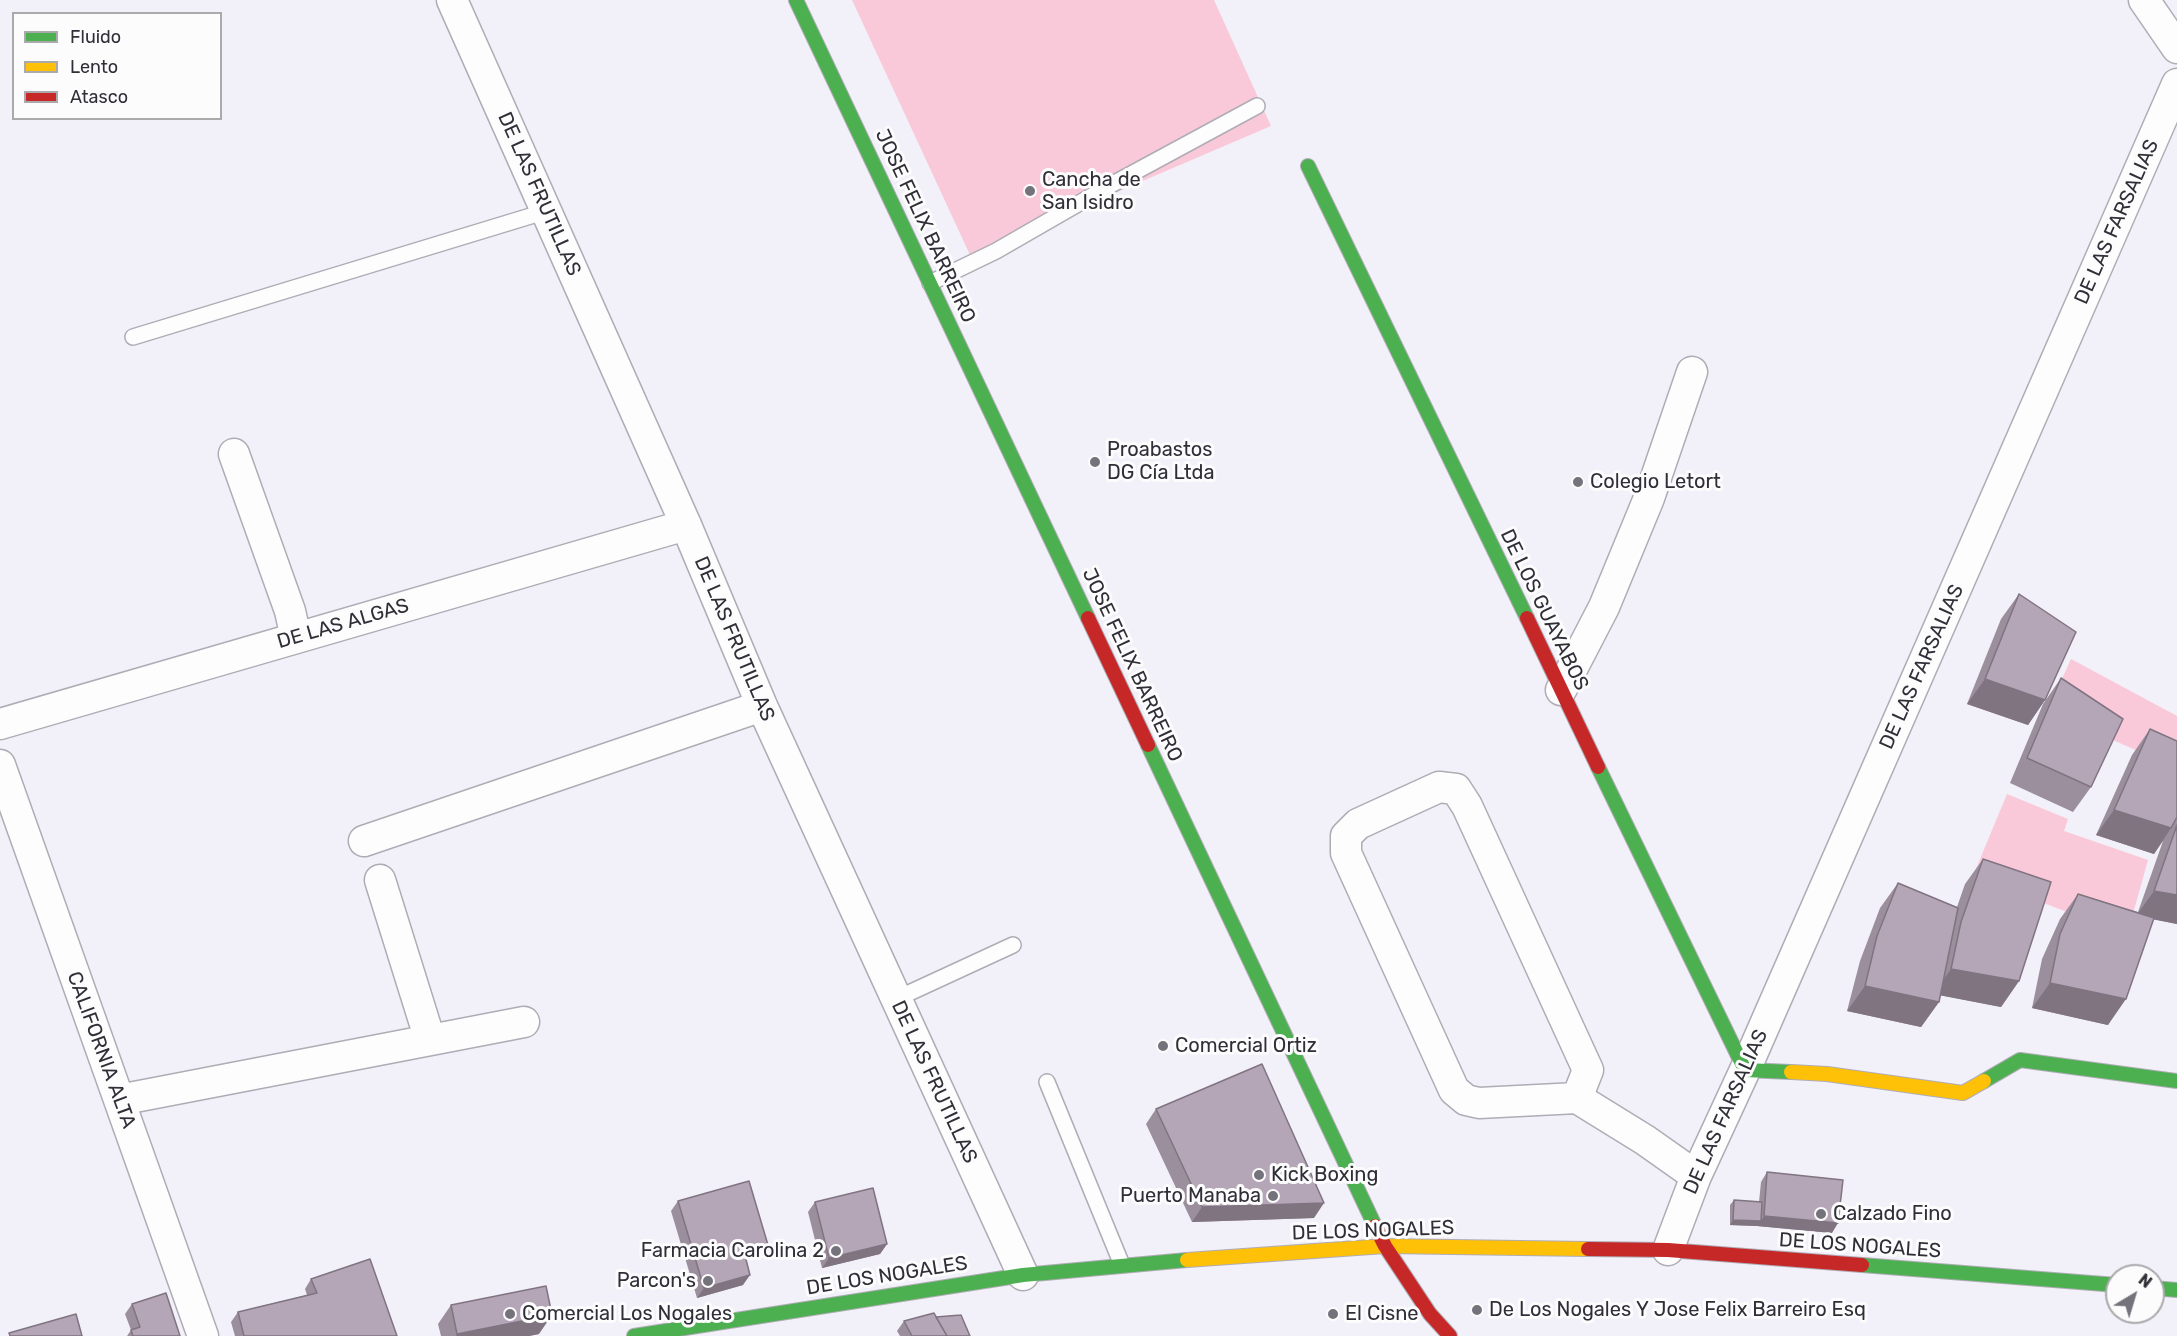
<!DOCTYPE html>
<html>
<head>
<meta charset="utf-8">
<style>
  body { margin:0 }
  #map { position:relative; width:2177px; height:1336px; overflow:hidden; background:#f2f0f8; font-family:Rubik,sans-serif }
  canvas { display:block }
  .legend { position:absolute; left:12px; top:12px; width:210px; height:108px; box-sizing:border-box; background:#fcfcfc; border:2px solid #aaaaad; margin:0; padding:8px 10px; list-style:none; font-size:18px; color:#302e37 }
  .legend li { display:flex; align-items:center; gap:12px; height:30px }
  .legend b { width:30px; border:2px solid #aaaaad }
  .north { position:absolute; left:2105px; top:1264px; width:60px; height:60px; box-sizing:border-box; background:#fcfcfc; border:2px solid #aaaaad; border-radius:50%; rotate:38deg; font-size:16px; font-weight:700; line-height:24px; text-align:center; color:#302e37 }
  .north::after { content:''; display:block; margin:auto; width:21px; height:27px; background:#74727b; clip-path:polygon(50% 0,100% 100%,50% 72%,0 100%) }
</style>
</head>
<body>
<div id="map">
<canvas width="2177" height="1336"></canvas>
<ul class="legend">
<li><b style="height:8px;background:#4caf50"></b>Fluido</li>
<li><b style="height:8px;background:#ffc107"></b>Lento</li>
<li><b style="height:8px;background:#c62828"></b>Atasco</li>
</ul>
<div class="north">N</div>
</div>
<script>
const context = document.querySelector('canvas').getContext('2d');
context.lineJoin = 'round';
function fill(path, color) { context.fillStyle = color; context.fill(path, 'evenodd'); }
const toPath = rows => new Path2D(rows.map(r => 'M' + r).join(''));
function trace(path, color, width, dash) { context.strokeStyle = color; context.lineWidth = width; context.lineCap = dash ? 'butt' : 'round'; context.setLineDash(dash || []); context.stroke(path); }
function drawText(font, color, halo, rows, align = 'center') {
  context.font = font + ' Rubik,sans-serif'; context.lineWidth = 6; context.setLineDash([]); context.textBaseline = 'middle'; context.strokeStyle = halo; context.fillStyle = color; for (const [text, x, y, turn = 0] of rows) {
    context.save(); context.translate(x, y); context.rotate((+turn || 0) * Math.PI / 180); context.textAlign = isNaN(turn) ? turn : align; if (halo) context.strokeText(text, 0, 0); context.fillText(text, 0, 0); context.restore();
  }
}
const green = toPath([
  [852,0,1214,0,1271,126,970,255],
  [2071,659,2177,716,2177,768,2115,741,2051,703],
  [2007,794,2068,819,2064,831,2148,860,2127,935,1973,876]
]);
const lane = toPath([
  [930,283,996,251,1109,186,1257,106],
  [133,337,547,211],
  [896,999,1013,945],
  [1047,1082,1122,1265]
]);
const street = toPath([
  [452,0,686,525,762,706,1023,1275],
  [2144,0,2177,48],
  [234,454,290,611,296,638],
  [1561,690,1604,607,1649,498,1692,372],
  [0,724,686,525],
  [0,765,203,1336],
  [364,841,762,706],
  [380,880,430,1040],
  [1577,1098,1588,1070,1467,806,1456,789,1439,787,1358,824,1346,836,1346,853,1454,1090,1466,1100,1479,1103,1577,1098,1645,1140,1696,1176],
  [119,1100,524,1022],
  [1668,1250,1696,1176,1745,1070,2177,84]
]);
const fast = toPath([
  [796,0,1088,618],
  [1308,166,1527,618],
  [1148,745,1375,1226],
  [1598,767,1745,1070,1791,1072],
  [1984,1081,2020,1060,2177,1081],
  [1862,1265,2117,1285],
  [2153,1288,2177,1290],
  [634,1336,1023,1275,1187,1260]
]);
const slow = toPath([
  [1791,1072,1827,1074,1963,1093,1984,1081],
  [1187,1260,1385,1246,1588,1249]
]);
const jam = toPath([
  [1088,618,1148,745],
  [1527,618,1598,767],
  [1375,1226,1385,1246,1430,1314,1450,1336],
  [1588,1249,1668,1250,1862,1265]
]);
const wall = toPath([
  [2019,594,2045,700,2028,725,1967,704,2001,619],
  [2061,678,2091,787,2073,812,2010,783,2043,704],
  [2150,729,2177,741,2177,924,2153,919,2108,1025,2032,1008,2042,959,2060,919,2078,894,2138,912,2163,841,2154,854,2096,835,2132,755],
  [1983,859,2019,981,2001,1007,1940,995,1939,1002,1921,1027,1847,1011,1860,961,1880,908,1898,883,1957,907,1965,884],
  [1156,1109,1314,1218,1192,1222,1146,1124],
  [1767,1172,1832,1233,1757,1226,1730,1225,1730,1205,1734,1200,1759,1202,1761,1182],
  [678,1201,768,1245,761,1255,746,1259,743,1285,697,1298,671,1211],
  [815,1202,887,1244,880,1254,822,1268,808,1212],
  [311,1279,397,1336,235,1336,231,1322,238,1312,307,1295,305,1289],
  [132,1304,180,1336,127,1336,131,1330,125,1314],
  [451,1305,539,1334,529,1336,441,1336,438,1324],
  [936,1317,970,1336,900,1336,897,1331,904,1321]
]);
const shadedWall = toPath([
  [1985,679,2045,700,2028,725,1967,704],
  [2114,810,2171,828,2154,854,2096,835],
  [2154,891,2177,895,2177,924,2136,916],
  [1951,969,2019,981,2001,1007,1933,994],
  [2050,983,2126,999,2108,1025,2032,1008],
  [1865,986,1939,1002,1921,1027,1847,1011],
  [1324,1203,1314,1218,1192,1222,1202,1207],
  [1764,1216,1838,1223,1832,1233,1757,1226,1730,1225,1733,1220,1761,1221],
  [887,1244,880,1254,822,1268,829,1258],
  [768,1245,761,1255,737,1262,744,1252],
  [750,1275,743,1285,697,1298,704,1288],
  [552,1315,539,1334,529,1336,456,1336,457,1334]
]);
const building = toPath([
  [2019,594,2076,632,2045,700,1985,679,2019,594],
  [2061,678,2123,719,2091,787,2027,758,2061,678],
  [2150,729,2177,741,2177,817,2171,828,2114,810,2150,729],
  [2177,825,2177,895,2154,891,2177,825],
  [1983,859,2051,882,2019,981,1951,969,1961,922,1983,859],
  [1898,883,1958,908,1939,1002,1865,986,1877,936,1898,883],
  [2078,894,2154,918,2126,999,2050,983,2060,934,2078,894],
  [1262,1064,1324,1203,1202,1207,1156,1109,1262,1064],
  [1767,1172,1843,1180,1838,1223,1764,1216,1767,1172],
  [749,1181,768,1245,744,1252,750,1275,704,1288,678,1201,749,1181],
  [873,1188,887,1244,829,1258,815,1202,873,1188],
  [1734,1200,1762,1202,1761,1221,1733,1220,1734,1200],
  [370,1259,397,1336,244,1336,238,1312,317,1293,311,1279,370,1259],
  [546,1286,552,1315,457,1334,451,1305,546,1286],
  [166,1293,180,1336,133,1336,131,1330,140,1327,132,1304,166,1293],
  [934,1313,947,1336,912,1336,904,1321,934,1313],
  [76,1314,82,1336,10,1336,9,1333,76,1314],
  [961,1315,970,1336,947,1336,936,1317,961,1315]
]);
const markers = [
  [1030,191,6,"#74727b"],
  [1095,462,6,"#74727b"],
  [1578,482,6,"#74727b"],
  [1163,1046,6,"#74727b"],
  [1259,1175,6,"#74727b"],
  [1273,1196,6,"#74727b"],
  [1821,1214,6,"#74727b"],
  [836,1251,6,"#74727b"],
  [708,1281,6,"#74727b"],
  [1477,1310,6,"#74727b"],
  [510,1314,6,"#74727b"],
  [1333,1314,6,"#74727b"]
];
const poiNames = [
  ["Cancha de",1042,180],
  ["San Isidro",1042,203],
  ["Proabastos",1107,450],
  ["DG Cía Ltda",1107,473],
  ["Colegio Letort",1590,482],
  ["Comercial Ortiz",1175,1046],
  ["Kick Boxing",1271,1175],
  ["Puerto Manaba",1261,1196,"right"],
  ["Calzado Fino",1833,1214],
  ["Farmacia Carolina 2",824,1251,"right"],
  ["Parcon's",696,1281,"right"],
  ["De Los Nogales Y Jose Felix Barreiro Esq",1489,1310],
  ["Comercial Los Nogales",522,1314],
  ["El Cisne",1345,1314]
];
const streetNames = [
  ["DE LAS FRUTILLAS",539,194,66],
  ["DE LAS FARSALIAS",2117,222,-66],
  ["JOSE FELIX BARREIRO",925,226,65],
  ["DE LOS GUAYABOS",1544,610,64],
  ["DE LAS ALGAS",343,624,-16],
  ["DE LAS FRUTILLAS",734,639,67],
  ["JOSE FELIX BARREIRO",1132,665,65],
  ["DE LAS FARSALIAS",1922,667,-66],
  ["CALIFORNIA ALTA",101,1050,70],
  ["DE LAS FRUTILLAS",934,1082,65],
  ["DE LAS FARSALIAS",1726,1112,-66],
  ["DE LOS NOGALES",1373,1231,-2],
  ["DE LOS NOGALES",1860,1246,4],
  ["DE LOS NOGALES",887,1276,-9]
];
fill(green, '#f9c9d9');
trace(lane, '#afacb5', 18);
trace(street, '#afacb5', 33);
trace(fast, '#afacb5', 16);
trace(slow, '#afacb5', 16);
trace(jam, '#afacb5', 16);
trace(lane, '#fdfdfe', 15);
trace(street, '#fdfdfe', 30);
trace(fast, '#4caf50', 14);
trace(slow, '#ffc107', 14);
trace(jam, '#c62828', 14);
fill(wall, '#9c8f9d');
fill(shadedWall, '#7f7480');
fill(building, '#b5a6b7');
trace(building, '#7f7480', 1.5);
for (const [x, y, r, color] of markers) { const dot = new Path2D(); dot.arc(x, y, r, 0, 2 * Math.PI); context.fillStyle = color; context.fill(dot); trace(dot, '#fcfcfc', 2); }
drawText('20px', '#302e37', '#fcfcfc', poiNames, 'left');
drawText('20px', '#302e37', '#fcfcfc', streetNames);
</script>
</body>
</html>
